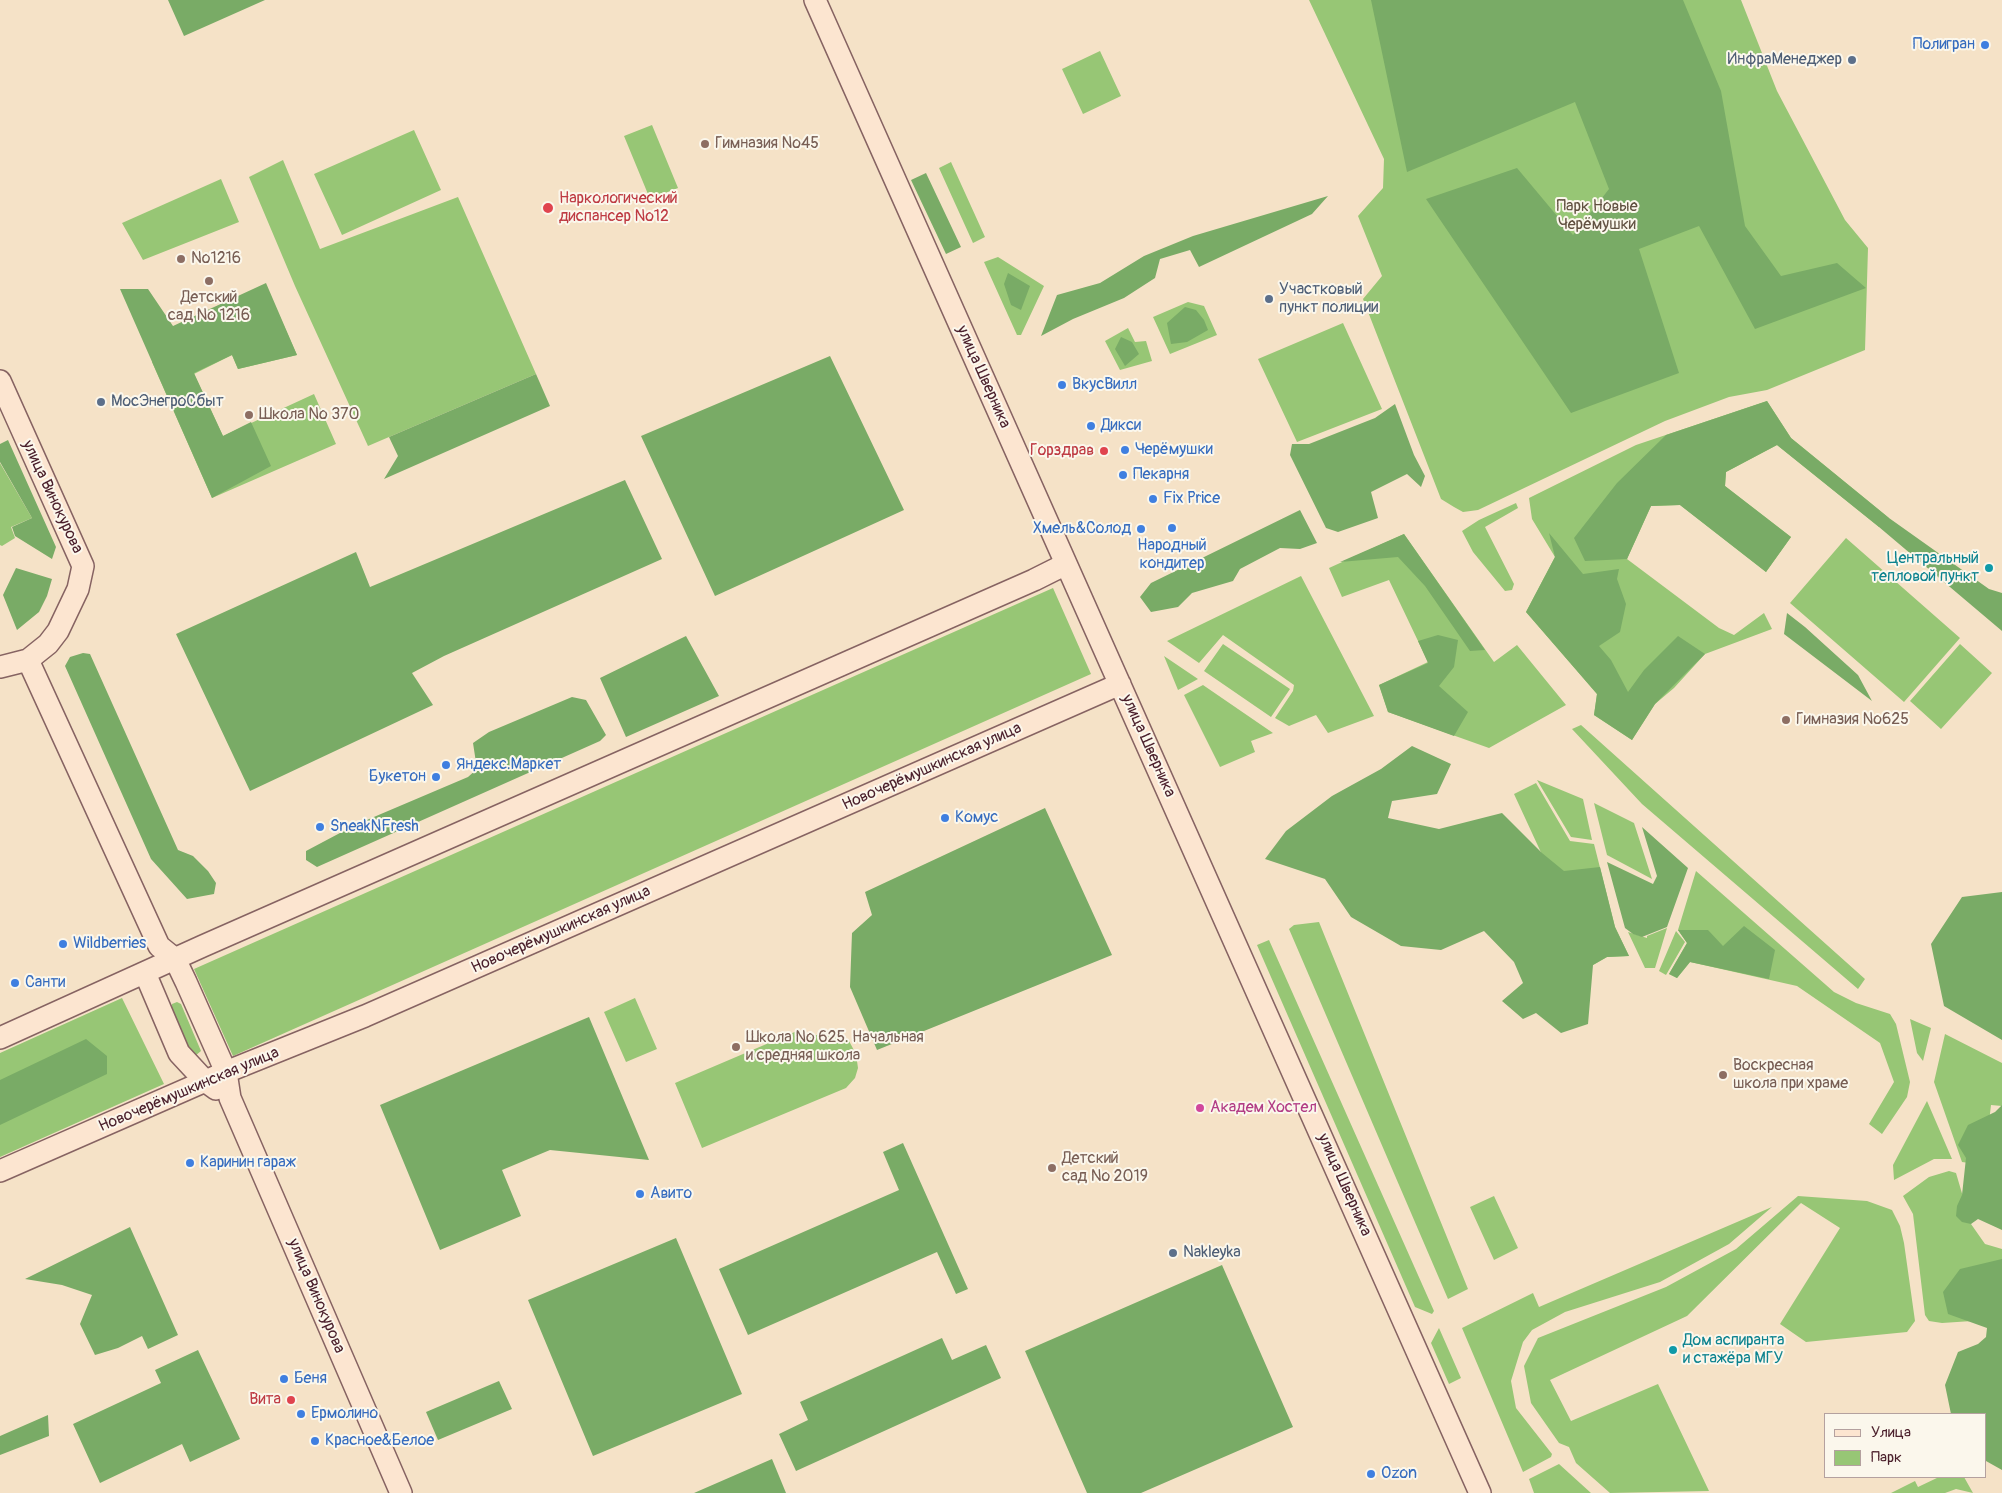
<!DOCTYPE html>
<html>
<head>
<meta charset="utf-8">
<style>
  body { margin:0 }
  #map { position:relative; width:2002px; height:1493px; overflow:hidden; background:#f5e2c7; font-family:Pangolin,sans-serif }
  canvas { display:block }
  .legend { position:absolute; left:1824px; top:1413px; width:162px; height:65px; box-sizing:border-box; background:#fbf7ec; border:1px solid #b4a19f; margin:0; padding:6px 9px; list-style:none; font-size:15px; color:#4a1f2b }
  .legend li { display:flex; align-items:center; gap:10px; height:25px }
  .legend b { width:25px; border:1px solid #b4a19f }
</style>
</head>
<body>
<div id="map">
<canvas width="2002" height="1493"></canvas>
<ul class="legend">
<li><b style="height:6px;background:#fce5d0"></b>Улица</li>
<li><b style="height:14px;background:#97c675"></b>Парк</li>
</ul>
</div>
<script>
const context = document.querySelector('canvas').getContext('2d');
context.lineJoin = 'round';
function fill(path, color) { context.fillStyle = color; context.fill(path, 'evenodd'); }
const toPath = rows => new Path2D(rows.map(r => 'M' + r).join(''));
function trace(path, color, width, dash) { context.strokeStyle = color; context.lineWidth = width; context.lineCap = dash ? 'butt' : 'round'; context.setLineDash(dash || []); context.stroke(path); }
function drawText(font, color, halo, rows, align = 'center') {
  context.font = font + ' Pangolin,sans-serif'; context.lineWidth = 4; context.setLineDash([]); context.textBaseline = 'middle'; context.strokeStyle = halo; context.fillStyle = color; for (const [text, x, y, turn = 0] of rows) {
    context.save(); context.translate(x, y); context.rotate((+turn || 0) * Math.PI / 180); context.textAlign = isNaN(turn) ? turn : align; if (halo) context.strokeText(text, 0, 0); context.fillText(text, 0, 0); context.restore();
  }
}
const green = toPath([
  [1309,0,1741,0,1777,91,1845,220,1868,248,1865,350,1767,390,1729,397,1665,421,1478,510,1463,512,1454,507,1441,499,1363,299,1382,276,1358,216,1383,188,1384,159],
  [1100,51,1121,96,1083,114,1062,69],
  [652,125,678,188,650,199,624,136],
  [414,130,441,190,342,235,314,174],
  [283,160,320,249,458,197,536,374,368,446,295,286,249,177],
  [951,162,985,237,973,243,939,168],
  [221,179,239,222,143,260,122,223],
  [998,257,1044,286,1021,335,1017,335,984,262],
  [1188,302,1204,306,1217,335,1170,354,1153,317],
  [276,308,297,355,238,369,232,355,194,374,223,436,314,394,336,444,212,498,152,362],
  [1343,323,1382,409,1297,442,1258,359],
  [1128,328,1135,342,1146,341,1152,361,1120,370,1105,341],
  [1767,401,1791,438,1889,518,1879,527,1777,445,1726,472,1725,486,1791,537,1766,572,1680,505,1651,506,1627,559,1719,628,1734,635,1764,613,1772,629,1705,654,1674,688,1655,704,1632,740,1594,715,1597,694,1526,612,1555,557,1532,519,1529,498,1636,445],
  [0,463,32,518,11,527,15,538,2,546,0,545],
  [1516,503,1518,508,1485,527,1514,584,1512,590,1505,591,1473,552,1462,531,1479,520],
  [1404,534,1494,662,1517,645,1566,705,1489,748,1388,712,1379,685,1428,662,1389,580,1342,597,1329,568],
  [1846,538,1960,638,1904,702,1790,603],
  [1301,576,1374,716,1328,733,1316,715,1289,726,1275,718,1293,691,1294,685,1223,635,1199,663,1167,641],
  [1053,588,1091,674,233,1056,194,969],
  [1223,644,1290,689,1271,717,1204,671],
  [1960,644,1992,673,1941,729,1910,701],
  [1164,656,1198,679,1178,690],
  [1203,685,1273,733,1251,741,1255,752,1220,767,1184,695],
  [1581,725,1865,979,1858,989,1642,804,1572,729],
  [1537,780,1583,799,1592,840,1571,837],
  [1536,783,1570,841,1594,844,1615,927,1629,956,1607,957,1593,965,1514,794],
  [1594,803,1634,823,1652,879,1607,855],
  [1696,871,1834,992,1856,1003,1890,1014,1896,1024,1910,1082,1907,1097,1882,1134,1869,1124,1894,1082,1880,1043,1797,986,1690,962,1677,978,1669,974,1687,943,1678,930],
  [1319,922,1468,1289,1448,1299,1289,929,1294,925],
  [1667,928,1655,968,1645,968,1628,932,1647,938,1647,936],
  [1676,931,1685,942,1666,975,1659,971],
  [1269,940,1434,1311,1432,1314,1415,1307,1257,945],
  [122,998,164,1084,0,1157,0,1053],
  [635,998,657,1049,626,1062,604,1012],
  [177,1002,181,1004,201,1051,195,1056,192,1056,171,1009,172,1004],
  [1910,1019,1931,1028,1923,1061,1917,1053],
  [797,1031,800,1040,827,1032,840,1035,849,1041,856,1054,858,1068,855,1078,846,1088,702,1148,675,1083],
  [1945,1034,2002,1063,2002,1106,1991,1105,1984,1165,1962,1162,1934,1082],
  [1927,1101,1952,1159,1934,1159,1894,1180,1893,1165],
  [1949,1171,1956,1173,1971,1224,1985,1244,2002,1249,2002,1319,1942,1323,1929,1321,1925,1315,1913,1214,1903,1196,1929,1177],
  [1494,1196,1518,1248,1494,1260,1470,1207],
  [1798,1196,1867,1201,1892,1210,1900,1226,1904,1243,1915,1321,1907,1332,1806,1342,1780,1324,1840,1228,1801,1203,1687,1316,1550,1380,1571,1421,1658,1384,1709,1491,1610,1493,1576,1463,1569,1447,1559,1443,1531,1403,1524,1366,1538,1338,1666,1287,1736,1249],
  [1772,1207,1729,1244,1660,1282,1565,1312,1532,1330,1523,1342,1511,1381,1516,1408,1552,1454,1551,1457,1523,1472,1462,1328,1533,1293,1539,1307],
  [1439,1328,1461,1378,1449,1384,1431,1343],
  [1559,1464,1591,1493,1534,1493,1529,1479],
  [1939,1477,1964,1477,1973,1493,1956,1489,1945,1493,1891,1493,1915,1481,1918,1487]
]);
const forest = toPath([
  [168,0,265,0,184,36],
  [1371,0,1683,0,1721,91,1745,226,1781,276,1837,263,1866,288,1755,329,1699,226,1639,249,1679,373,1571,413,1426,199,1517,168,1573,235,1609,189,1575,102,1407,172],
  [926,173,961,247,946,254,911,180],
  [1328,196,1312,214,1199,267,1190,250,1160,259,1155,278,1124,298,1073,319,1041,336,1057,295,1100,283,1144,256,1193,236],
  [1008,273,1030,286,1021,310,1011,305,1004,284],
  [266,283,297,355,238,369,232,355,194,373,223,436,251,422,271,466,212,498,120,289,148,289,173,326],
  [1185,307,1196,310,1204,320,1208,330,1187,342,1171,344,1167,323],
  [1121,337,1132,342,1139,354,1125,366,1115,349],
  [830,356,904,510,715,596,641,436],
  [536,374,550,406,384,479,398,456,389,437],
  [1767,401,1791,438,1889,518,1989,589,2002,593,2002,631,1879,527,1777,445,1726,472,1725,486,1791,537,1766,572,1680,505,1651,506,1627,559,1585,561,1574,538,1617,483,1666,435],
  [1395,404,1414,455,1425,476,1421,487,1407,474,1371,492,1378,518,1338,532,1326,528,1290,455,1292,444,1309,444,1375,418],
  [8,440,56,547,52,559,15,536,12,527,32,518,0,462,0,444],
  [625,480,662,559,444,656,412,673,433,705,250,791,176,634,356,552,370,587],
  [1300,510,1317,543,1300,549,1280,548,1240,569,1233,581,1192,593,1178,607,1151,612,1140,597,1151,583],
  [1549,533,1583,574,1619,569,1617,579,1626,604,1620,632,1599,646,1611,660,1628,692,1644,670,1678,636,1705,654,1655,704,1632,740,1594,715,1597,694,1526,612,1555,557],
  [1404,534,1485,650,1470,651,1425,586,1398,557,1340,562],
  [16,568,52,579,47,596,39,612,17,630,3,595],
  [1787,613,1805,627,1858,675,1872,701,1784,634],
  [1438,635,1458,640,1454,667,1439,686,1468,712,1454,736,1388,712,1379,685,1428,663,1418,641],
  [686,636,719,696,626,737,600,678],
  [83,653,90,654,178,850,193,856,208,871,216,883,214,894,187,899,151,859,65,666,70,657],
  [572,697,586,700,606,735,600,741,317,867,306,860,306,851,355,825,468,777,477,769,473,743,489,732],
  [1412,746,1451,764,1437,794,1392,801,1388,818,1439,829,1502,813,1542,853,1564,871,1600,867,1615,927,1629,956,1607,957,1593,965,1588,1024,1561,1033,1536,1013,1523,1019,1502,1001,1523,983,1514,962,1484,931,1441,950,1401,946,1351,917,1325,879,1265,859,1286,831,1332,796,1381,769],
  [1045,808,1112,955,877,1050,850,987,852,933,872,915,865,892],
  [1642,827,1688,868,1667,927,1642,937,1633,934,1625,928,1607,862,1653,884,1657,876],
  [2002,892,2002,1040,1944,1006,1931,944,1962,897],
  [1744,926,1775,950,1769,979,1690,962,1677,978,1669,974,1687,943,1678,930,1708,930,1723,946],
  [589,1017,649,1160,550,1150,502,1170,521,1216,440,1250,380,1105],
  [86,1039,107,1056,107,1074,0,1125,0,1080],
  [2002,1105,2002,1230,1978,1219,1971,1224,1962,1222,1956,1216,1957,1206,1962,1195,1966,1158,1958,1145,1968,1125,1995,1112],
  [903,1143,968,1289,956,1294,937,1252,748,1335,719,1269,899,1190,883,1152],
  [130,1227,178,1335,148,1349,142,1336,118,1348,95,1355,80,1324,92,1295,62,1285,25,1279],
  [676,1238,742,1394,593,1456,528,1300],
  [2002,1259,2002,1470,1986,1461,1986,1414,1951,1414,1945,1385,1958,1352,1978,1344,1986,1337,1987,1328,1948,1314,1943,1292,1960,1269],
  [1222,1265,1293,1427,1141,1493,1087,1493,1025,1351],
  [942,1338,952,1360,986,1345,1001,1378,796,1471,779,1434,808,1420,800,1402],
  [198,1350,240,1439,190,1462,182,1444,100,1483,73,1424,161,1383,155,1370],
  [499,1381,512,1409,438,1440,426,1412],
  [48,1415,49,1436,0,1455,0,1436],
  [772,1459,786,1493,694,1493]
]);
const secondary = toPath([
  [815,0,1480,1493],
  [0,381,83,566,78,589,58,631,48,644,28,660,0,667],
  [28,660,159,946,175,959,186,982,226,1072,230,1098,401,1493],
  [145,973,179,1053,205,1081,216,1089],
  [0,1038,203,946,1034,580,1066,564],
  [0,1171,226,1072,365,1016,1120,684]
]);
const markers = [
  [1985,45,5,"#3f7fe0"],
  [1852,60,5,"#5c6f8a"],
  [705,144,5,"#8d6e63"],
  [548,208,6,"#e0444e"],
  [181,259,5,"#8d6e63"],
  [209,281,5,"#8d6e63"],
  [1269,299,5,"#5c6f8a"],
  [1062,385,5,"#3f7fe0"],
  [101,402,5,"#5c6f8a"],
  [249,415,5,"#8d6e63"],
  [1091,426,5,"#3f7fe0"],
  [1125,450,5,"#3f7fe0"],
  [1104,451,5,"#e0444e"],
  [1123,475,5,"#3f7fe0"],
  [1153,499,5,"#3f7fe0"],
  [1172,528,5,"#3f7fe0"],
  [1141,529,5,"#3f7fe0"],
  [1989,568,5,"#0f9aa8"],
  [1786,720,5,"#8d6e63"],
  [446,765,5,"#3f7fe0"],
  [436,777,5,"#3f7fe0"],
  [945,818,5,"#3f7fe0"],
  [320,827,5,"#3f7fe0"],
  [63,944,5,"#3f7fe0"],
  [15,983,5,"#3f7fe0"],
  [736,1047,5,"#8d6e63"],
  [1723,1075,5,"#8d6e63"],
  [1200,1108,5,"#d1479c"],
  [190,1163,5,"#3f7fe0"],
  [1052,1168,5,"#8d6e63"],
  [640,1194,5,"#3f7fe0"],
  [1173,1253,5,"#5c6f8a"],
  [1673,1350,5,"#0f9aa8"],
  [284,1379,5,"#3f7fe0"],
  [291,1400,5,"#e0444e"],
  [301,1414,5,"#3f7fe0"],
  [315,1441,5,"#3f7fe0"],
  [1371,1474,5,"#3f7fe0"]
];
const shopNames = [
  ["Полигран",1975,45,"right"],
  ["ВкусВилл",1072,385],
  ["Дикси",1101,426],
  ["Черёмушки",1135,450],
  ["Пекарня",1133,475],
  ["Fix Price",1163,499],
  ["Хмель&Солод",1131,529,"right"],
  ["Народный",1172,546,"center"],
  ["кондитер",1172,564,"center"],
  ["Яндекс.Маркет",456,765],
  ["Букетон",426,777,"right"],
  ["Комус",955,818],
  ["SneakNFresh",330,827],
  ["Wildberries",73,944],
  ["Санти",25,983],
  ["Каринин гараж",200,1163],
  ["Авито",650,1194],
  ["Беня",294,1379],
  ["Ермолино",311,1414],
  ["Красное&Белое",325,1441],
  ["Ozon",1381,1474]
];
const serviceNames = [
  ["ИнфраМенеджер",1842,60,"right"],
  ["Участковый",1279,290],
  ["пункт полиции",1279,308],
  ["МосЭнегроСбыт",111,402],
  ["Nakleyka",1183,1253]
];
const educationNames = [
  ["Гимназия №45",715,144],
  ["№1216",191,259],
  ["Детский",209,298,"center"],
  ["сад № 1216",209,316,"center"],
  ["Школа № 370",259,415],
  ["Гимназия №625",1796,720],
  ["Школа № 625. Начальная",746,1038],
  ["и средняя школа",746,1056],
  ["Воскресная",1733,1066],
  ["школа при храме",1733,1084],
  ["Детский",1062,1159],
  ["сад № 2019",1062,1177]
];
const healthNames = [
  ["Наркологический",559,199,"left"],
  ["диспансер №12",559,217,"left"],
  ["Горздрав",1094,451],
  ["Вита",281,1400]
];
const parkNames = [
  ["Парк Новые",1597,207],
  ["Черёмушки",1597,225]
];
const streetNames = [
  ["улица Шверника",983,377,66],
  ["улица Винокурова",52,497,65],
  ["улица Шверника",1148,746,66],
  ["Новочерёмушкинская улица",932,767,-24],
  ["Новочерёмушкинская улица",561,930,-24],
  ["Новочерёмушкинская улица",189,1090,-23],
  ["улица Шверника",1344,1185,66],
  ["улица Винокурова",316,1296,67]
];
const cultureNames = [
  ["Центральный",1979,559],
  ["тепловой пункт",1979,577],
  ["Дом аспиранта",1683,1341,"left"],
  ["и стажёра МГУ",1683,1359,"left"]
];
const hotelNames = [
  ["Академ Хостел",1210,1108]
];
fill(green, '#97c675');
fill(forest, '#79ab66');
trace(secondary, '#866362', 24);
trace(secondary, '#fce5d0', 21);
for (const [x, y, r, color] of markers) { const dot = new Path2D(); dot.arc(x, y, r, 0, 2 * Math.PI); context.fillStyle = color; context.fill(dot); trace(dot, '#fbf7ec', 2); }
drawText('16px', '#366cbe', '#fbf7ec', shopNames, 'left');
drawText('16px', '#4e5e75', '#fbf7ec', serviceNames, 'left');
drawText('16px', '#785e54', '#fbf7ec', educationNames, 'left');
drawText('16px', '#be3a42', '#fbf7ec', healthNames, 'right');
drawText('16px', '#615141', '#fbf7ec', parkNames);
drawText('16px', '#4a1f2b', '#fbf7ec', streetNames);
drawText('16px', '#0d838f', '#fbf7ec', cultureNames, 'right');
drawText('16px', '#b23c85', '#fbf7ec', hotelNames, 'left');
</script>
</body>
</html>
